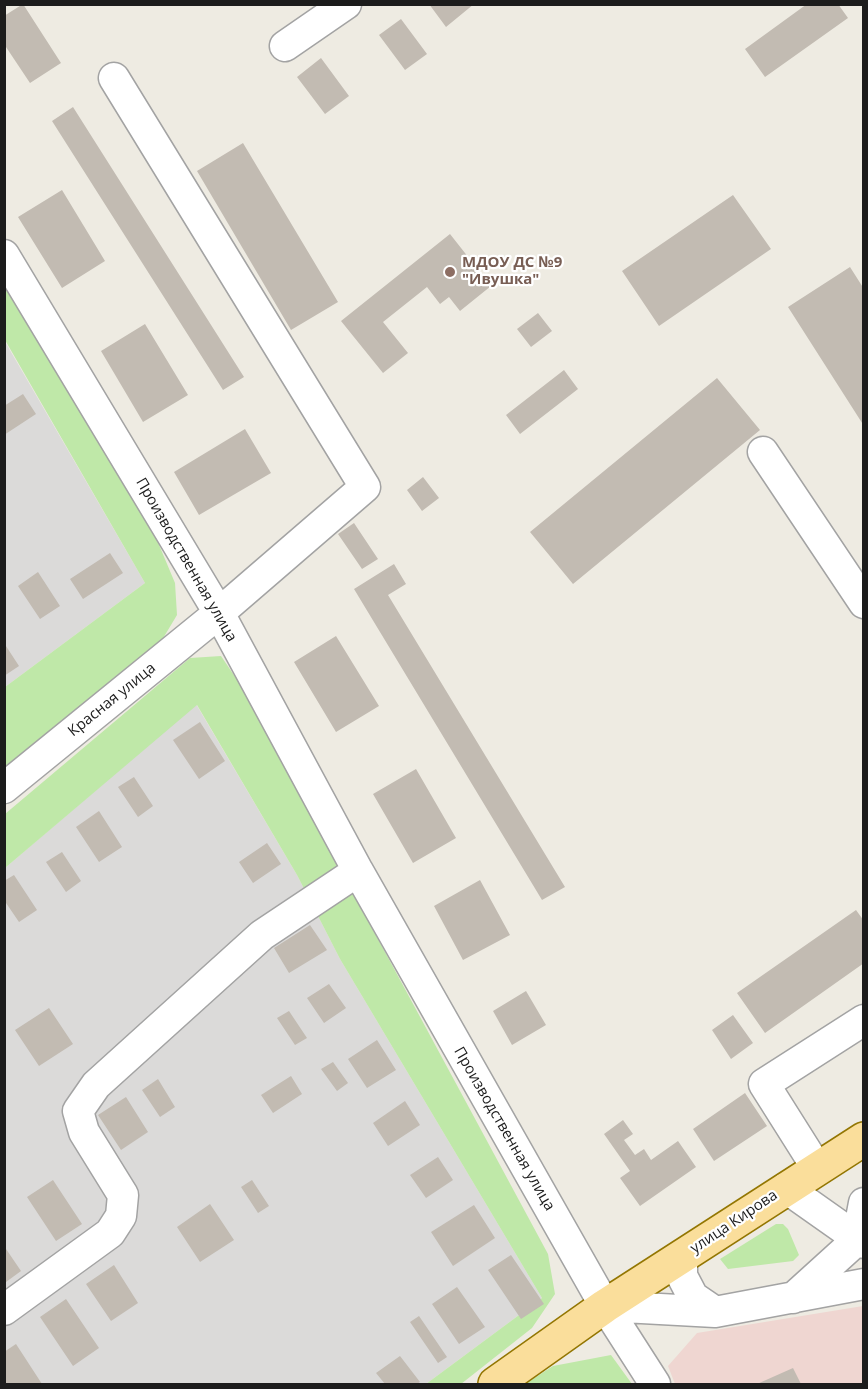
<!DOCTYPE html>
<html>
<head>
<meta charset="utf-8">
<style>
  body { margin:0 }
  #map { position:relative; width:868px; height:1389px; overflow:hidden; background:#eeebe2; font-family:"Open Sans",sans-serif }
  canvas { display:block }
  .frame { position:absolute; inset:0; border:6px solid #1c1c1c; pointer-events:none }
</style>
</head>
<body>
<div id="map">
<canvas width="868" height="1389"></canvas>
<div class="frame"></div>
</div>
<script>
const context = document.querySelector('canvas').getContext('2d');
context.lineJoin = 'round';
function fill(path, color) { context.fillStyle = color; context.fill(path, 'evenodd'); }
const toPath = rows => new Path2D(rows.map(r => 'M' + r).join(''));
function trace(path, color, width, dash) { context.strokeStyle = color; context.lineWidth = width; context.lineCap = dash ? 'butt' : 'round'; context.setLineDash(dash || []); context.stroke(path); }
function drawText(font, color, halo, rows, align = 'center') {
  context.font = font + ' "Open Sans",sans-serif'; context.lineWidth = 4.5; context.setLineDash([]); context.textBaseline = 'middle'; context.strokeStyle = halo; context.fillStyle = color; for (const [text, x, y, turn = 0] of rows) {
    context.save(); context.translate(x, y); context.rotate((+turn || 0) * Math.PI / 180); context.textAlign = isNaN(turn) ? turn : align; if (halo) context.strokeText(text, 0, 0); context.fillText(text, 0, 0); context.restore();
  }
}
const residential = toPath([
  [4,340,145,583,5,687,4,687],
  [196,704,297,875,340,959,542,1298,426,1384,5,1384,5,868]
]);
const commercial = toPath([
  [863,1306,863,1384,675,1384,668,1366,697,1333]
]);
const grass = toPath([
  [4,283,157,540,175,583,177,615,159,645,5,772,5,687,145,583,5,340],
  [221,656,242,687,548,1254,555,1294,532,1328,461,1384,426,1384,542,1298,340,959,297,875,197,705,5,868,5,814,190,658],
  [776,1224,783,1224,788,1229,799,1255,793,1261,728,1269,720,1259],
  [611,1355,632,1384,525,1384,553,1366]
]);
const building = toPath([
  [23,4,61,63,30,83,4,44,4,16],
  [429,4,474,4,446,27],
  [807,4,838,4,848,18,765,77,745,49],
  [401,19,427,54,405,70,379,35],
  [321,58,349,96,325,114,297,77],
  [73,107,244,377,223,390,52,121],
  [243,143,338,302,291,330,197,171],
  [62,190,105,261,62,288,18,217],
  [733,195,771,249,659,326,622,271],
  [450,234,491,286,460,311,449,297,440,304,427,287,383,322,408,353,383,373,341,321],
  [850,267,864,289,864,426,788,307],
  [538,313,552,331,531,347,517,329],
  [145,324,188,395,143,422,101,351],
  [564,370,578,389,520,434,506,415],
  [717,378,760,430,573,584,530,532],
  [23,394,36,414,4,435,4,406],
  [245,429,271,473,199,515,174,472],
  [423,477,439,498,422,511,407,490],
  [354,523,378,559,362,569,338,534],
  [110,553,123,573,83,599,70,579],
  [394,564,406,584,388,595,565,887,542,900,354,589],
  [38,572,60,606,40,619,18,586],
  [336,636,379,706,336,732,294,662],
  [4,643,19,666,4,676],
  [200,722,225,761,199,779,173,740],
  [416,769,456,838,413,863,373,794],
  [134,777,153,806,138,817,118,787],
  [99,811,122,847,99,862,76,827],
  [267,843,281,864,253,883,239,862],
  [62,852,81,881,66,892,46,862],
  [14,875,37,910,19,922,4,900,4,881],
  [480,880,510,935,463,960,434,906],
  [856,910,864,921,864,963,765,1033,737,993],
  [310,925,327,950,289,973,274,948],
  [329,984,346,1008,324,1023,307,998],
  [526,991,546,1025,512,1045,493,1011],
  [49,1008,73,1044,39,1066,15,1030],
  [289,1011,307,1038,295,1045,277,1018],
  [733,1015,753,1043,731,1059,712,1030],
  [377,1040,396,1070,367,1088,348,1059],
  [333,1062,348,1083,337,1091,321,1069],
  [291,1076,302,1094,273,1113,261,1095],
  [158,1079,175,1107,160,1117,142,1090],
  [745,1093,767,1126,714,1161,693,1129],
  [126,1097,148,1132,121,1150,98,1115],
  [405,1101,420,1125,388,1146,373,1123],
  [623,1120,633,1134,624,1140,635,1155,644,1149,651,1160,678,1141,696,1167,640,1206,620,1178,630,1171,604,1134],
  [438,1157,453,1180,426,1198,410,1175],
  [53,1180,82,1224,56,1241,27,1197],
  [252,1180,269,1206,258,1213,241,1187],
  [210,1204,234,1240,200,1262,177,1227],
  [474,1205,495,1238,453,1266,431,1232],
  [4,1246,21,1271,6,1282,4,1279],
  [511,1255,544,1304,521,1319,488,1270],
  [114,1265,138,1303,111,1321,86,1284],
  [457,1287,485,1327,459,1344,432,1304],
  [66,1299,99,1348,73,1366,40,1317],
  [419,1316,447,1357,438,1363,410,1322],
  [16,1344,42,1384,6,1384,4,1382,4,1352],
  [400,1356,420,1382,417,1384,385,1384,376,1373],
  [793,1368,801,1384,757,1384]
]);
const minor = toPath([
  [285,46,346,4],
  [4,255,219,613,358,871,605,1306,655,1384],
  [763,452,864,603],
  [4,788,219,613,365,487,114,78],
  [817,1168,764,1084,864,1020],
  [786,1188,864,1243],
  [682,1257,682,1276,693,1297,715,1312],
  [793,1298,857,1240,864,1203],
  [605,1306,715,1312,864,1284],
  [4,1310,110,1233,121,1216,123,1195,84,1132,78,1111,96,1085,262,935,358,871]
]);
const major = toPath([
  [495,1384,605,1306,864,1139]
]);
const markers = [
  [450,272,6,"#8d6e63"]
];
const educationNames = [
  ["МДОУ ДС №9",462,263],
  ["\"Ивушка\"",462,280]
];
const streetNames = [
  ["Производственная улица",186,560,60],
  ["Красная улица",112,700,-39],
  ["Производственная улица",504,1129,60],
  ["улица Кирова",734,1222,-34]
];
fill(residential, '#dbdad9');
fill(commercial, '#efd6d1');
fill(grass, '#bfe8a8');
fill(building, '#c2bbb2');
trace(minor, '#a3a3a3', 33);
trace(major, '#937602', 36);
trace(minor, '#fff', 30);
trace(major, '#fade9b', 33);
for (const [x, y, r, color] of markers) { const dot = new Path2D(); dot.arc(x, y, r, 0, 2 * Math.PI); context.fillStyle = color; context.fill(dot); trace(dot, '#fff', 2); }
drawText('bold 15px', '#785e54', '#fff', educationNames, 'left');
drawText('15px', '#1c1c1c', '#fff', streetNames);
</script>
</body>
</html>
